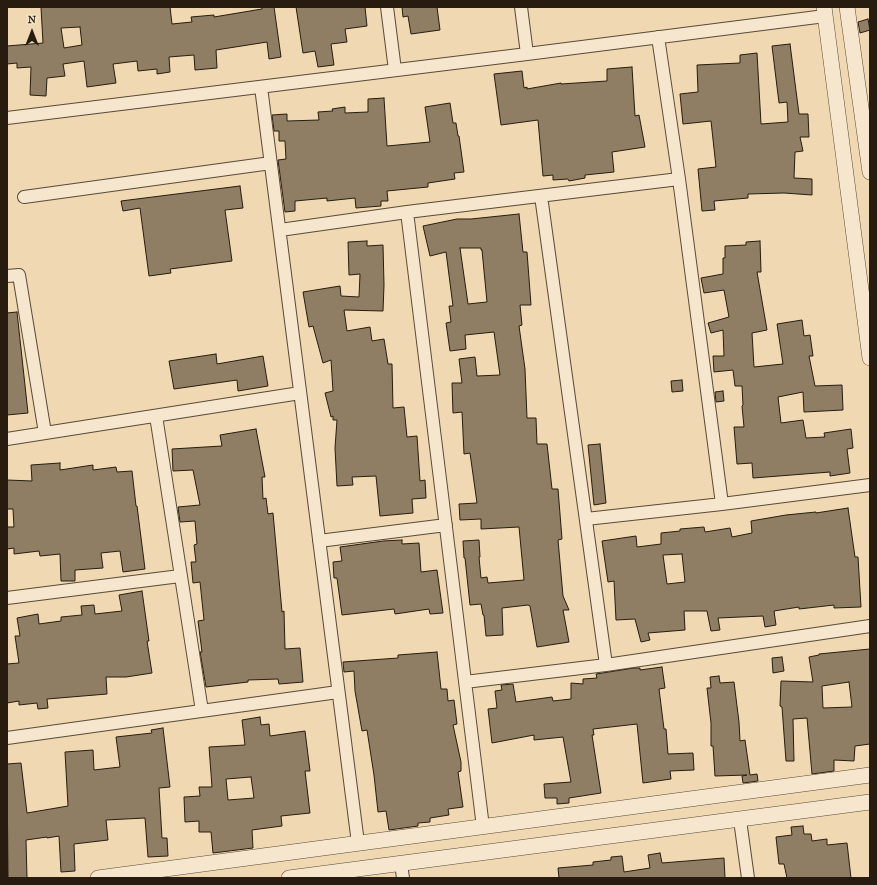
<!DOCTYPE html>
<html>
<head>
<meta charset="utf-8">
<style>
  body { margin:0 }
  #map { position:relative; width:877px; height:885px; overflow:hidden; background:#efd8b2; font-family:"IM FELL French Canon",serif }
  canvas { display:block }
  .frame { position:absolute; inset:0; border:8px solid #271c0f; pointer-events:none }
  .north { position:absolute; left:12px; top:12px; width:40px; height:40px; -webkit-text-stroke:3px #f5e6cd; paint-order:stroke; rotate:0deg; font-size:11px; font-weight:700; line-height:16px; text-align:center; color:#271c0f }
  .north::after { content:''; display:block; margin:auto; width:14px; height:18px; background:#271c0f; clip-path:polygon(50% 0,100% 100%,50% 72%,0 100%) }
</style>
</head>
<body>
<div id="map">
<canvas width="877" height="885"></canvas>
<div class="frame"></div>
<div class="north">N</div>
</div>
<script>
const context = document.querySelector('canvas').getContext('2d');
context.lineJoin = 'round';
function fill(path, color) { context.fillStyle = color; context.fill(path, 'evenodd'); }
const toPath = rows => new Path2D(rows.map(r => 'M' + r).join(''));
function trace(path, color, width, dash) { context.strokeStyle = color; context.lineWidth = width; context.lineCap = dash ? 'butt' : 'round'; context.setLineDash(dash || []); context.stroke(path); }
const building = toPath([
  [41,7,170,7,172,24,192,22,191,17,214,15,214,17,262,9,262,7,274,7,281,57,269,59,267,42,216,50,217,68,195,70,194,55,169,57,170,72,157,74,157,69,138,71,137,61,113,64,116,83,87,87,84,61,63,64,65,76,47,78,46,96,30,95,31,67,17,68,17,63,7,64,7,46,43,43,41,7],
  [80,27,82,45,64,48,61,28,80,27],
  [296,7,365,7,367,26,345,29,347,42,331,44,334,65,318,67,315,51,303,53,296,7],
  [402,7,437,7,440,30,411,34,408,16,403,17,402,7],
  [868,19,870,30,860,33,858,22,868,19],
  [790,44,799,114,808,114,809,137,800,137,803,151,795,152,794,178,812,179,812,195,784,193,748,194,748,198,714,201,715,210,702,211,698,169,716,167,711,121,683,124,680,94,698,92,697,65,740,63,740,55,757,53,761,124,788,122,787,102,779,103,772,46,790,44],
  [632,67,635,116,639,115,645,147,612,152,614,172,585,175,585,178,569,181,568,179,553,180,553,175,543,176,538,120,501,125,494,74,522,71,524,88,527,87,527,89,561,83,561,84,607,81,607,69,632,67],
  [384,98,387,146,430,142,425,107,450,103,453,123,456,123,458,136,459,136,464,172,454,173,455,179,428,183,428,187,387,191,388,201,381,201,381,206,356,208,355,198,327,201,327,198,295,201,295,211,285,212,278,160,286,159,285,141,279,141,279,131,274,131,272,115,287,114,287,121,319,120,318,112,333,111,332,109,345,107,345,113,368,112,368,99,384,98],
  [240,186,243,208,225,210,232,261,170,269,171,273,149,276,140,208,123,211,121,201,240,186],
  [519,214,523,252,527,252,531,305,520,305,522,325,519,326,525,369,527,418,536,418,537,444,547,444,552,489,558,489,562,539,558,540,563,596,569,610,563,610,569,642,537,647,530,606,528,605,502,608,503,635,486,636,484,615,483,615,481,604,470,605,465,558,464,558,463,541,479,540,480,557,479,557,481,578,487,577,488,583,524,580,519,527,481,529,481,519,460,520,459,504,477,503,470,453,464,454,462,412,453,413,452,383,462,383,459,359,475,357,477,376,500,375,494,332,465,335,466,349,450,351,446,323,451,322,449,306,453,306,446,252,430,256,423,226,457,219,471,219,519,214],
  [460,248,481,248,481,250,482,250,487,302,468,304,460,248],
  [367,241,367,246,383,245,384,285,383,311,344,310,347,331,370,327,372,341,384,339,388,364,392,364,393,408,404,407,407,437,417,436,420,481,425,480,426,498,412,499,413,513,380,516,376,476,352,477,353,485,337,486,335,448,337,420,333,420,333,416,331,417,325,393,333,391,331,360,323,363,313,326,309,327,303,292,340,286,341,296,359,297,360,274,349,275,348,242,367,241],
  [760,241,761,272,757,272,767,330,752,333,754,367,783,364,777,324,802,320,804,336,810,335,813,356,809,356,815,386,842,385,843,410,804,412,803,392,778,397,781,423,803,420,806,438,825,437,824,433,851,429,853,448,847,449,850,473,830,476,830,472,753,478,752,463,737,464,734,427,744,427,742,406,743,405,742,386,735,386,733,370,714,372,713,356,724,356,723,330,711,333,708,323,729,317,724,290,704,293,701,278,723,274,723,258,725,258,725,246,746,245,746,242,760,241],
  [17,312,28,413,7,415,7,313,17,312],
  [216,354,217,364,263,356,268,386,238,391,237,380,174,389,169,361,216,354],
  [682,380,683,391,672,392,671,381,682,380],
  [723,391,724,401,716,402,715,392,723,391],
  [256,429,265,477,262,477,263,499,266,498,268,514,273,513,282,612,284,611,285,649,300,648,303,682,279,684,278,679,248,680,248,682,206,687,200,652,202,652,198,621,204,620,200,582,193,583,191,562,196,562,194,545,197,544,195,521,180,522,178,507,200,505,193,470,173,471,172,449,222,446,220,435,256,429],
  [600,444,606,503,594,505,588,445,600,444],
  [60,463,60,470,93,465,93,470,116,467,117,472,132,471,136,506,137,506,145,569,123,572,120,551,101,553,103,568,75,570,75,581,61,581,60,554,40,556,39,551,14,554,14,548,7,549,7,527,14,527,13,509,7,509,7,480,32,481,31,465,60,463],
  [848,508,855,557,858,557,861,607,834,608,834,605,799,609,799,607,774,611,776,625,765,627,763,616,718,618,720,630,711,631,707,611,684,611,685,630,648,633,650,640,641,642,635,619,616,620,614,581,608,582,602,541,636,536,637,547,661,544,661,533,680,531,680,529,704,527,705,532,730,528,732,537,752,533,751,521,786,515,816,512,816,513,848,508],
  [682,554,685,582,667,584,663,555,682,554],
  [402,540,402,544,419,543,421,572,437,570,443,613,430,614,429,609,395,614,394,609,342,615,337,578,334,578,333,562,342,561,340,547,383,541,402,540],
  [142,591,149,641,147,641,152,673,126,677,106,677,107,694,47,699,48,708,38,709,37,703,19,705,19,701,7,703,7,664,19,663,15,636,20,636,17,618,38,614,39,624,61,621,61,617,82,615,81,606,94,605,95,614,122,611,119,595,142,591],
  [870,649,870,744,855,746,854,761,834,760,834,771,812,774,807,718,793,719,794,761,786,761,782,707,780,706,781,681,813,682,809,657,819,655,819,654,870,649],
  [849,682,852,707,823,708,822,686,849,682],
  [437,652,441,689,447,689,448,701,454,700,457,724,453,725,461,762,461,771,458,772,463,807,448,809,449,815,430,818,430,822,418,823,418,826,389,830,386,811,378,812,374,775,367,730,362,731,355,691,354,671,344,672,343,662,398,658,398,655,437,652],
  [782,657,784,671,773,673,772,658,782,657],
  [662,667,665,688,659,689,664,729,666,729,668,754,693,753,694,770,670,771,671,779,643,783,637,724,593,729,594,735,592,735,601,793,569,798,569,803,557,804,557,798,545,798,544,784,571,782,563,737,534,740,534,735,492,743,488,709,497,708,495,691,502,690,501,685,513,684,516,702,552,697,553,701,571,699,571,683,583,684,583,679,597,678,596,674,634,668,640,668,640,670,662,667],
  [719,676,720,683,734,682,739,722,740,741,745,740,750,775,757,774,758,781,743,783,742,776,747,775,715,776,713,746,711,746,711,723,707,688,711,688,710,677,719,676],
  [260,717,261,725,269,724,270,736,305,731,310,771,305,771,310,813,281,816,282,826,252,830,253,848,213,853,211,832,199,832,199,821,185,822,184,797,200,796,199,787,212,787,209,747,245,745,242,720,260,717],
  [251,777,254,798,228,800,226,779,251,777],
  [163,728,170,787,159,788,162,838,167,838,168,856,148,857,145,818,106,820,108,840,74,844,75,871,61,872,59,836,47,838,47,837,26,840,27,878,8,878,7,764,21,763,27,813,68,806,65,752,93,750,94,770,120,767,116,737,152,733,151,730,163,728],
  [803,826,804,834,811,834,812,841,827,839,827,845,847,843,851,878,787,878,784,864,779,864,776,837,792,835,791,827,803,826],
  [660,853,662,863,724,858,725,878,559,878,558,868,593,865,593,862,611,860,611,857,622,856,624,872,650,868,648,855,660,853]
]);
const minor = toPath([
  [387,7,395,70],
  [521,7,527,54],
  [658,37,679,179,722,504],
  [261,87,358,843],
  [7,118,527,54,825,16],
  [541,196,606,665],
  [24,197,271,163],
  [407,212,483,827],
  [280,230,407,212,679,179],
  [7,276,19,275,45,433],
  [156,416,202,711],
  [7,439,300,393],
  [586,519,722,504,870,485],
  [319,541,446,525],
  [7,598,180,576],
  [465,682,606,665,870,626],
  [7,738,338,692],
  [740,820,748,878],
  [401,864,403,878]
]);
const tertiary = toPath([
  [824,7,870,358],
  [847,7,870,172],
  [98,878,870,775],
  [289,878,870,802]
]);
fill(building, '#8f7e64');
trace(building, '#271c0f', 1);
trace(minor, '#594b38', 14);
trace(tertiary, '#594b38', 16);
trace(minor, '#f5e6cd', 12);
trace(tertiary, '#f5e6cd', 15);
</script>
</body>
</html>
